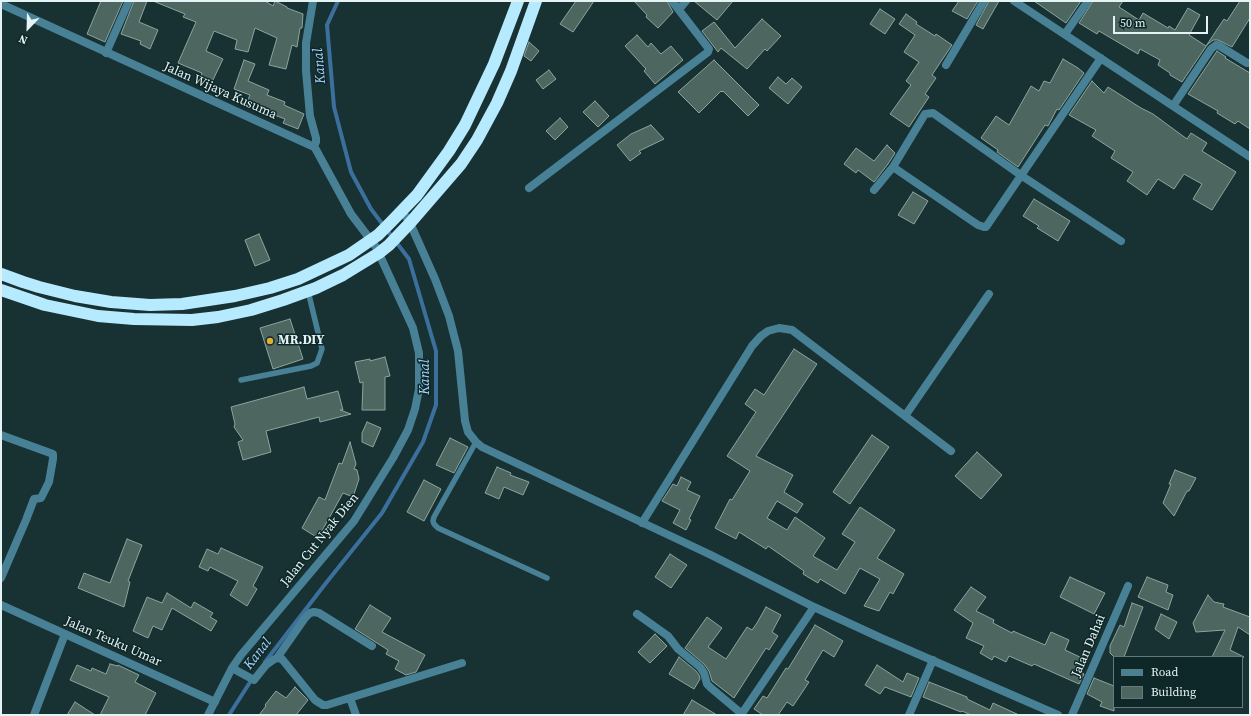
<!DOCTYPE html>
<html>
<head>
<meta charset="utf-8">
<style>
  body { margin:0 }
  #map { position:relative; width:1251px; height:716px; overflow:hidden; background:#183133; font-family:"Source Serif 4",serif }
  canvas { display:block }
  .frame { position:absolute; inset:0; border:2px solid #e4f3f3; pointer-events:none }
  .legend { position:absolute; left:1113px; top:656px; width:130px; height:52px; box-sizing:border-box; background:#0e2729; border:1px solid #64797a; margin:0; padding:5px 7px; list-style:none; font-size:12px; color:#e4f3f3 }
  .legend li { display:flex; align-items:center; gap:8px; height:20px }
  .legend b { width:20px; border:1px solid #64797a }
  .north { position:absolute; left:8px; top:8px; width:40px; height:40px; -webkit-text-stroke:3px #0e2729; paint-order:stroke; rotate:203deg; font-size:11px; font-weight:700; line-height:16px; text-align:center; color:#e4f3f3 }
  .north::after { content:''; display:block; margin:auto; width:14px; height:18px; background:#e4f3f3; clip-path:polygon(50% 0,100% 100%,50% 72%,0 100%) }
  .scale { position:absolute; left:1113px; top:16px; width:95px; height:18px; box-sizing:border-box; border:2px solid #e4f3f3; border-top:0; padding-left:5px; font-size:12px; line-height:14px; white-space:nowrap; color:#e4f3f3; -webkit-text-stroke:3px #0e2729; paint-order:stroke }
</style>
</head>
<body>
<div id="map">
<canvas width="1251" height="716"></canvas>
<div class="frame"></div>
<ul class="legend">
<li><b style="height:5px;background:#488195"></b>Road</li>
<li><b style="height:11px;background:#4d6660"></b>Building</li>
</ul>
<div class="north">N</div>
<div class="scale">50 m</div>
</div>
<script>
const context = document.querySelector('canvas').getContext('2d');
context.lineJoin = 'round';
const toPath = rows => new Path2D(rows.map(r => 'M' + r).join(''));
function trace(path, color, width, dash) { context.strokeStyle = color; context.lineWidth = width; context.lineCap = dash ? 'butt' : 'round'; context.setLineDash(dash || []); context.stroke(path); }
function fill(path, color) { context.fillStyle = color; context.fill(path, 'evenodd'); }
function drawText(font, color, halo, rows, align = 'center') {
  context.font = font + ' "Source Serif 4",serif'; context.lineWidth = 3; context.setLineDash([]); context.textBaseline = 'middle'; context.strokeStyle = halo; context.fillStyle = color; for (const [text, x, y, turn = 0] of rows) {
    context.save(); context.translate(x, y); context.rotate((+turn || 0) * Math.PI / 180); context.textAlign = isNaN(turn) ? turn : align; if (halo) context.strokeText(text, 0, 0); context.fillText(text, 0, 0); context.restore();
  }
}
const stream = toPath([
  [265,662,326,583,382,513,423,442,436,405,436,351,409,259,371,209,351,172,334,107,327,25,338,1],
  [229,715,252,679]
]);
const building = toPath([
  [101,1,123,1,105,42,87,34,101,1],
  [134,1,147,1,139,22,158,30,150,49,140,44,141,41,121,34,134,1],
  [153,1,265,1,273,6,275,1,287,7,287,8,303,14,302,28,300,28,297,47,292,45,286,69,269,65,277,38,255,28,248,52,235,49,237,40,214,31,206,51,223,59,211,84,200,79,202,73,178,63,196,22,183,17,185,14,153,1],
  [576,1,594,1,573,32,560,24,576,1],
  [634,1,667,1,673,12,658,28,646,17,647,15,634,1],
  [694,1,733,1,717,20,694,1],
  [959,1,978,1,967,19,952,11,959,1],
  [989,1,999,1,983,29,976,25,989,1],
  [1034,1,1081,1,1066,23,1034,1],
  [1093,1,1123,1,1119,7,1139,20,1143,13,1168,28,1169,26,1175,30,1188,8,1200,15,1189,35,1206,46,1224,19,1227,21,1240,1,1250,1,1250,18,1232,47,1218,40,1213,40,1207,45,1182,82,1170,75,1170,73,1158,65,1160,60,1140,49,1138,54,1099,31,1097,34,1079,23,1093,1],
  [880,9,895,19,885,34,870,24,880,9],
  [906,14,917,22,916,24,935,36,936,34,952,45,932,75,936,78,925,94,929,97,909,127,890,114,911,85,906,81,919,62,904,52,915,35,899,24,906,14],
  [762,19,781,36,767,51,765,49,747,69,721,48,718,52,702,31,714,22,735,48,762,19],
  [637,35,648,47,651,43,661,54,671,46,683,60,655,84,644,71,646,69,625,46,637,35],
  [529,42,539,51,531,61,524,56,529,42],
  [1217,51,1226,57,1225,58,1250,73,1250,129,1238,121,1235,124,1217,113,1218,111,1188,94,1217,51],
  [1063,59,1078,68,1084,73,1059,110,1057,109,1048,126,1045,125,1018,167,997,152,998,150,981,138,996,116,1009,125,1031,86,1039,91,1044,81,1050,83,1063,59],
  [244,60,255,64,248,81,269,90,267,95,285,102,284,105,304,114,298,129,283,123,285,119,246,104,250,95,234,89,244,60],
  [714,60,759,105,748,116,723,91,722,92,721,91,699,113,678,92,714,60],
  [549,70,556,79,543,89,536,80,549,70],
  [778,77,786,84,792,78,802,87,788,104,769,88,778,77],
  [1092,81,1104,93,1108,87,1141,108,1153,114,1187,139,1191,133,1207,143,1202,151,1236,172,1212,210,1193,199,1202,184,1184,174,1174,189,1158,179,1147,195,1127,181,1133,172,1111,158,1115,151,1092,136,1096,130,1069,115,1092,81],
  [595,101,609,116,598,127,583,112,595,101],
  [560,118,568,127,555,140,546,131,560,118],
  [651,125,664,139,639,151,641,153,630,161,617,145,631,134,651,125],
  [887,145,895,153,888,164,874,182,858,170,856,173,844,164,856,148,874,161,887,145],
  [913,192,928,201,914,224,898,215,913,192],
  [1034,199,1070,221,1058,241,1037,228,1039,226,1023,216,1034,199],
  [259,234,270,260,255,266,245,240,259,234],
  [290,319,303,359,273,369,260,328,290,319],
  [794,349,817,364,756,456,793,475,784,492,803,504,797,513,777,501,767,518,787,530,795,517,825,538,813,556,837,570,855,542,842,534,860,507,895,530,877,558,904,574,893,594,890,592,879,611,864,606,880,579,860,568,845,594,820,579,818,583,803,574,804,571,768,546,766,549,739,532,736,539,715,528,730,499,732,500,750,471,727,456,756,412,745,404,755,389,764,395,794,349],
  [385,357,390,376,385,377,385,410,362,410,363,382,360,383,355,362,370,359,370,361,385,357],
  [304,387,307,399,338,391,343,410,340,410,351,414,320,422,319,417,266,431,271,452,243,460,238,442,243,440,234,427,235,424,231,407,304,387],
  [367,422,381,428,373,447,362,442,362,433,367,422],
  [872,435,889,447,850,504,833,492,872,435],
  [450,438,468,447,454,473,436,465,450,438],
  [350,442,356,464,354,469,357,470,359,479,353,497,343,493,318,538,302,528,319,497,325,500,339,463,342,464,350,442],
  [977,452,1002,475,981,499,955,476,977,452],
  [497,467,511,473,510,475,529,482,523,495,504,487,499,499,485,493,497,467],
  [1175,470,1196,478,1189,491,1187,491,1174,516,1163,503,1171,484,1169,484,1175,470],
  [681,477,691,482,687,490,700,496,689,519,691,520,686,530,673,523,680,510,662,501,673,484,677,486,681,477],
  [424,480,441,489,424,521,407,512,424,480],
  [127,539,142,545,128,581,130,582,124,607,78,588,84,573,110,583,127,539],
  [221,548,263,567,253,586,257,589,247,606,230,595,238,581,210,567,208,571,199,567,207,549,218,554,221,548],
  [670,554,687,565,671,588,655,577,670,554],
  [1070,577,1105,593,1094,614,1060,597,1070,577],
  [1147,577,1168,585,1166,592,1173,595,1168,610,1138,597,1147,577],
  [971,587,986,597,976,611,994,620,993,623,1012,633,1013,631,1045,645,1051,632,1069,640,1065,650,1084,659,1079,671,1084,674,1079,684,1034,664,1032,666,1009,656,1006,662,994,656,992,660,980,653,984,646,966,638,973,623,954,610,971,587],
  [167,593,191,608,194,602,213,613,210,617,217,621,211,631,172,608,162,630,153,626,148,638,133,631,147,597,162,603,167,593],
  [1208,595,1214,602,1224,604,1223,607,1250,617,1250,635,1238,627,1230,650,1244,657,1212,657,1225,630,1196,632,1193,623,1208,595],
  [1132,603,1143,607,1124,657,1114,657,1110,653,1110,646,1120,625,1124,627,1132,603],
  [370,605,391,618,382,632,425,655,416,672,406,675,395,669,399,661,386,654,388,650,355,629,370,605],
  [766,607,781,615,772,632,778,636,769,650,766,648,734,698,712,681,709,671,704,664,685,648,707,617,722,628,708,647,726,659,747,627,752,630,757,623,766,607],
  [1161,614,1177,622,1169,639,1155,629,1161,614],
  [815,625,843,641,834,657,823,650,805,680,809,682,793,706,787,702,778,715,763,715,754,709,763,696,767,698,786,668,788,669,815,625],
  [655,634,667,646,650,663,638,652,655,634],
  [679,657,696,671,699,675,700,679,694,689,669,674,679,657],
  [110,664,118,666,118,665,139,675,135,682,156,693,145,715,100,715,109,697,70,680,77,665,91,671,92,668,106,674,110,664],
  [877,665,903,682,907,673,919,678,911,697,885,687,880,694,865,685,877,665],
  [1094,678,1114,686,1114,711,1100,706,1102,702,1087,694,1094,678],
  [929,682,967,697,967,699,990,710,993,703,1019,715,971,715,962,711,961,712,923,697,929,682],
  [295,687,308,700,296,715,259,715,266,706,265,705,276,691,286,698,295,687],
  [692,700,717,715,683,715,692,700],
  [75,702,95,715,67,715,75,702]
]);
const lane = toPath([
  [241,380,311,366,317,363,322,349,308,291],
  [476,442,434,517,433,521,434,524,438,528,547,578]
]);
const street = toPath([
  [313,1,306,43,306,71,310,116,316,138,316,142,314,146],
  [1014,1,1250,157],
  [1,4,312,146,314,146,351,214,376,247,413,328,419,353,419,389,415,409,408,430,393,458,354,521,241,655,232,668,208,715],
  [679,9,686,1],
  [1065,34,1088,1],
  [106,53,129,1],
  [946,65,984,1],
  [1173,106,1211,49,1216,45,1218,45,1247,63,1250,63],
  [893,167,978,225,984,227,986,227,1101,58],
  [529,188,708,52,709,49,672,1],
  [874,190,893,167,925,114,933,113,1022,176,1121,241],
  [402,211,410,223,435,279,449,316,458,351,465,421,468,432,476,442,482,447,711,555,814,607,881,638,1058,715],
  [905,416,989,294],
  [1,435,53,454,53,459,49,482,41,498,34,499,26,520,1,578],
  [642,523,752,346,761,336,768,331,779,328,792,330,951,451],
  [1,605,215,702],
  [637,614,668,636,678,649,700,667,704,673,707,684,711,688,742,714],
  [277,658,305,618,310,613,314,612,319,613,372,646],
  [232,668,254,680,266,665,273,660,277,658,282,659,315,700,323,705,327,705,462,663],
  [350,698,356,715],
  [34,715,65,634],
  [741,715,814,607],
  [909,715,933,660],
  [1072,715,1128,586]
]);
const highway = toPath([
  [1,274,23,282,39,287,75,296,111,302,150,305,182,304,235,296,270,288,298,279,349,255,378,235,391,222,417,195,449,151,465,125,494,64,518,1],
  [1,290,45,305,98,316,134,319,192,320,218,317,251,310,283,300,316,288,343,275,379,253,389,245,410,223,461,164,477,140,497,103,511,71,536,1]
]);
const markers = [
  [270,341,4,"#e0b034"]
];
const streetNames = [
  ["Jalan Wijaya Kusuma",220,91,24],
  ["Jalan Cut Nyak Dien",320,540,-51],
  ["Jalan Teuku Umar",113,642,24],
  ["Jalan Dahai",1089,646,-67]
];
const poiNames = [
  ["MR.DIY",278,341]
];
const waterNames = [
  ["Kanal",320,66,-95],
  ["Kanal",425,377,-90],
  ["Kanal",258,654,-52]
];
trace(stream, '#3c709c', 4);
fill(building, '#4d6660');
trace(building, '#8ba59e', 1);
trace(lane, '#488195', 5.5);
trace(street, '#488195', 8);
trace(highway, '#b6eafe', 12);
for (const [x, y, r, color] of markers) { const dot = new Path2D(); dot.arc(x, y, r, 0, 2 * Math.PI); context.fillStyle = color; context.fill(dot); trace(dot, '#0e2729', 1.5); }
drawText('13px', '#e4f3f3', '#0e2729', streetNames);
drawText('bold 13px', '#e4f3f3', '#0e2729', poiNames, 'left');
drawText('italic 14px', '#a6d2f9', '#0e2729', waterNames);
</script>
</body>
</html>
